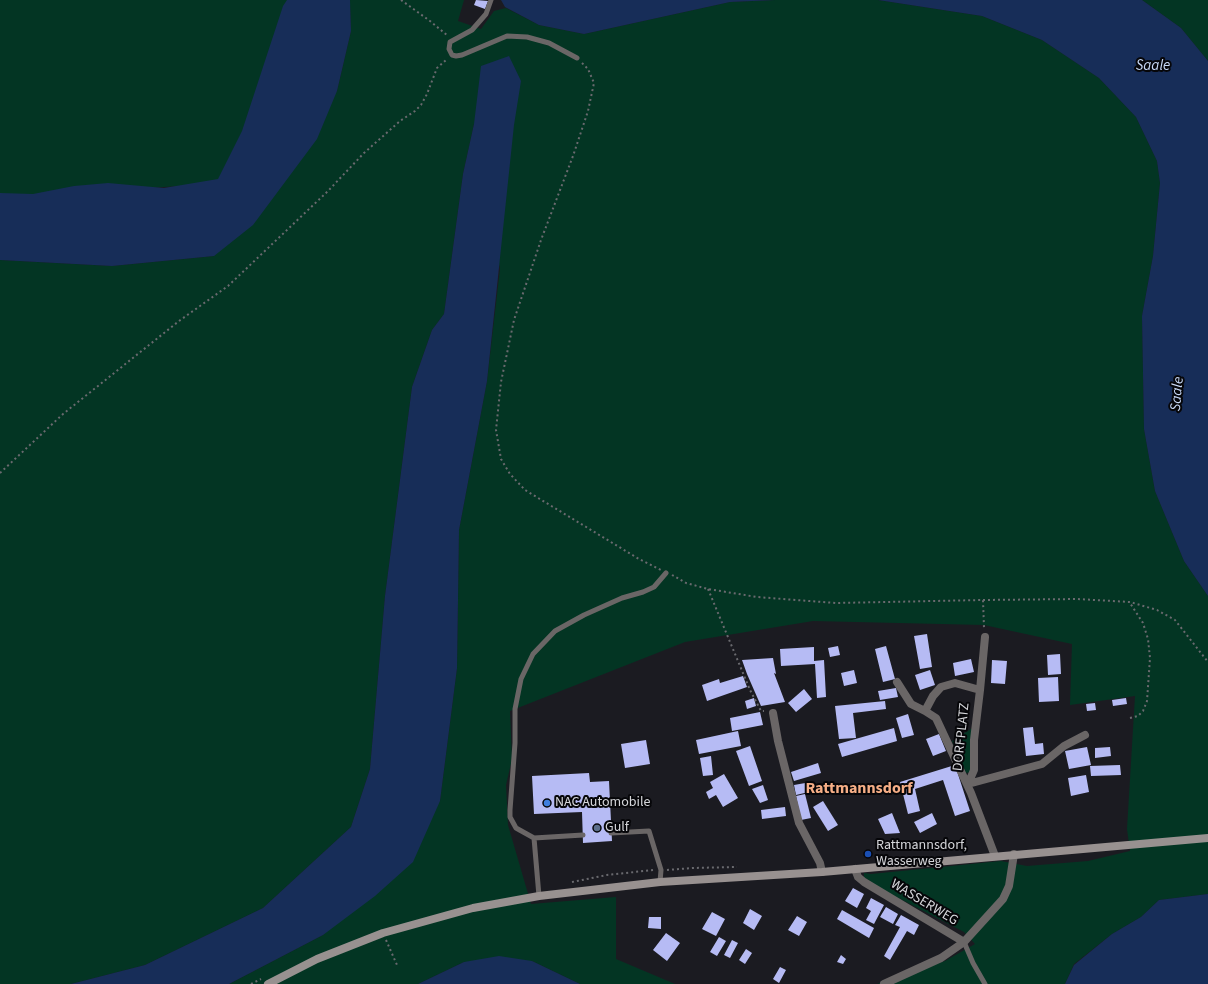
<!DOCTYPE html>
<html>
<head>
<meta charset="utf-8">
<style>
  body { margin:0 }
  canvas { display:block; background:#1b1b21 }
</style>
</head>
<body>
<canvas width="1208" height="984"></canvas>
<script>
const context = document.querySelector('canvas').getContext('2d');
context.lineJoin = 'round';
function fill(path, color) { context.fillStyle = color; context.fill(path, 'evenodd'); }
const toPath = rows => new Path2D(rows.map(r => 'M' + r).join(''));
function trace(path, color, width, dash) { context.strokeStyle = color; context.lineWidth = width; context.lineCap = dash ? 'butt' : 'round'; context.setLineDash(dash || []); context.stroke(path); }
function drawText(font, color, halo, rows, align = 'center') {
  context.font = font + ' "Source Sans 3",sans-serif'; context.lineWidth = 4; context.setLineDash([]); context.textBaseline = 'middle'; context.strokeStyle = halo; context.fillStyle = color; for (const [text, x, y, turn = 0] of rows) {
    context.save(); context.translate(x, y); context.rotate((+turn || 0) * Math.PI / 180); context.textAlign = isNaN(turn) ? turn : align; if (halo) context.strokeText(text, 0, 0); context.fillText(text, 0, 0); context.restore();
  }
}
const green = toPath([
  [0,0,290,0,225,183,12,197,0,195],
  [345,0,464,0,458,21,481,29,494,11,506,8,539,25,584,34,730,2,775,0,878,0,982,16,1042,40,1099,78,1136,117,1157,161,1160,183,1153,256,1142,316,1144,429,1155,491,1184,561,1208,596,1208,894,1159,900,1141,917,1112,934,1074,964,1065,984,877,984,945,961,975,944,964,932,883,890,864,877,864,873,871,874,1001,861,1027,866,1088,861,1130,851,1127,829,1135,696,1070,705,1072,644,984,625,813,621,685,642,510,711,512,759,506,785,508,825,531,904,616,897,616,959,675,984,580,984,532,961,464,962,418,984,229,984,323,935,440,801,457,668,459,530,487,381,500,269,474,124,463,174,444,314,432,330,412,387,385,596,370,769,351,827,263,908,145,965,71,984,0,984,0,260,112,266,214,256,337,91,351,31,350,5],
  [1142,0,1208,0,1208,61,1181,28],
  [974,727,971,772,966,773,952,741]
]);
const water = toPath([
  [287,0,350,0,351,31,337,91,317,139,253,225,214,256,112,266,0,260,0,193,33,194,74,186,108,183,164,188,218,179,242,131,283,6],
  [501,0,775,0,730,2,584,34,539,25,505,7],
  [878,0,1142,0,1181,28,1208,61,1208,596,1184,561,1155,491,1144,429,1142,316,1153,256,1160,183,1157,161,1136,117,1099,78,1042,40,982,16],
  [509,56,521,81,514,125,487,381,459,530,457,668,440,801,413,862,375,896,323,935,229,984,71,984,145,965,263,908,351,827,370,769,385,596,412,387,432,330,444,314,463,174,474,124,481,66],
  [1208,894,1208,984,1065,984,1074,965,1112,934,1141,917,1159,900],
  [499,956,532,961,580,984,418,984,464,962]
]);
const building = toPath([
  [476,0,488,1,485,9,474,5],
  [927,634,932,667,920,669,914,636],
  [838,646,840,655,830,657,828,648],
  [886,646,895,679,883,682,875,649],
  [814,647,814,661,824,660,826,697,817,698,815,664,781,666,780,649],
  [1060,654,1061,674,1048,675,1047,655],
  [773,658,776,674,774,673,785,702,761,706,747,674,742,660],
  [971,659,974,672,955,676,953,663],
  [992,660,1007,661,1005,684,991,683],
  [854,670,857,683,844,686,841,673],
  [930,670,935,685,920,690,915,675],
  [743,676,747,687,707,701,702,685,719,679,720,683],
  [1058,677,1059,701,1039,702,1038,678],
  [896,688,898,697,880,700,878,691],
  [804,689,812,699,796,712,788,703],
  [754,698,756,706,747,709,745,701],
  [1126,698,1127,704,1113,706,1112,700],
  [885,701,886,709,853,713,856,738,839,739,835,706],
  [1095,703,1096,710,1087,711,1086,704],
  [760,712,763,725,732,731,730,718],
  [908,714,914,735,902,738,896,718],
  [1033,727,1035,744,1043,743,1044,754,1026,756,1023,728],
  [894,728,897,741,842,757,838,744],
  [738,731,741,746,699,754,696,740],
  [939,734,946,751,933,756,926,739],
  [646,740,650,764,625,768,621,744],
  [750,746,762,781,749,786,736,751],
  [1087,747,1091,765,1069,769,1065,751],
  [1110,747,1111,756,1095,758,1095,748],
  [711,756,713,775,703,776,700,758],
  [818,763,821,773,794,781,791,772],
  [955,765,970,811,955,816,943,780,915,789,920,811,908,814,900,782],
  [1120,765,1121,775,1091,776,1090,766],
  [589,773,590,782,609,781,612,841,583,843,582,812,534,814,532,776],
  [724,774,738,798,723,807,716,795,709,799,706,792,713,788,710,782],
  [1086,775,1089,792,1071,796,1068,778],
  [811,782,813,791,796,795,794,785],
  [763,785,768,800,760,803,752,789],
  [805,794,811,818,801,820,796,796],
  [823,801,838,825,828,831,813,807],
  [785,807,786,816,762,819,761,810],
  [892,813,900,833,885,834,878,819],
  [932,813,937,824,920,833,914,822],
  [853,888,864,894,857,908,845,901],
  [871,898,884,905,874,924,866,920,871,911,866,908],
  [886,907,898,914,893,924,880,917],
  [750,909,762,916,754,930,743,923],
  [842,910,874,928,869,938,837,919],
  [712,912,725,919,716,936,702,929],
  [901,915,919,925,914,935,907,931,890,960,884,956,900,927,895,925],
  [797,916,807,922,799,936,788,930],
  [649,917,661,917,661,929,648,928],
  [666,933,680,943,667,961,653,950],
  [719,937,726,941,717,956,710,952],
  [732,940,738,943,730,958,724,955],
  [746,949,752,953,745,964,739,960],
  [841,955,846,959,843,964,837,962],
  [780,967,786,970,779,983,773,979]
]);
const path = toPath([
  [401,0,430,21,448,36],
  [582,63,588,69,594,83,588,111,573,156,541,240,514,320,501,382,496,430,501,459,510,474,525,490,639,559,661,570],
  [0,473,63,414,179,321,228,286,328,191,364,153,400,121,415,111,421,105,427,94,437,68,446,60],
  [672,575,686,583,708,589,757,597,836,603,983,600,984,628],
  [708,589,750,690,761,711,764,711],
  [983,600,1077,599,1130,602,1157,610,1175,620,1208,662],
  [1130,718,1138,716,1143,711,1147,701,1150,658,1148,639,1143,623,1130,603],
  [667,870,692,868,737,867],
  [572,882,607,875,653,870],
  [386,940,397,965],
  [251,984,261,979]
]);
const lane = toPath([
  [491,0,486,14,472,30,450,42,449,49,452,55,456,56,462,55,507,36,527,37,549,43,577,58],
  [611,833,649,831,661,870,660,882],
  [534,838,516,828,510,817,510,810,515,743,515,709,521,679,533,654,555,631,584,615,622,598,643,592,654,587,666,573],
  [534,838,539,896],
  [534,838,583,835],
  [964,942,973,963,985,984]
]);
const street = toPath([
  [897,682,911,704,925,711,936,718,971,793,995,856],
  [925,711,933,696,941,687,955,683,980,690],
  [773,713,778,741,799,823,820,863,822,872],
  [968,784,974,770,974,740,980,690,985,637],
  [968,784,1042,764,1064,746,1085,735],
  [855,869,858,877,864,882,964,942],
  [884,984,941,958,964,942,1003,899,1009,886,1014,854]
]);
const secondary = toPath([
  [268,984,317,959,383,933,473,908,539,896,660,882,822,872,1208,838]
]);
const markers = [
  [547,803,4,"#3f7fe0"],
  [597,828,4,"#5c6f8a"],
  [868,854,4,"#1a4fb4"]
];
const streetNames = [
  ["DORFPLATZ",962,737,-84],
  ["WASSERWEG",924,903,31]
];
const poiNames = [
  ["NAC Automobile",555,803],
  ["Gulf",605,828],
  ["Rattmannsdorf,",876,846],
  ["Wasserweg",876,862]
];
const waterNames = [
  ["Saale",1153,67],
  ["Saale",1178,394,-85]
];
const quarterNames = [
  ["Rattmannsdorf",859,789]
];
fill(green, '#033523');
fill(water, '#172d58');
fill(building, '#b6bbf4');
trace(path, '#6a6a6f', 2, [2, 3]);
trace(lane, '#6a6666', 5);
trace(street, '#6a6666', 8);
trace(secondary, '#989190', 8);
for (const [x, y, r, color] of markers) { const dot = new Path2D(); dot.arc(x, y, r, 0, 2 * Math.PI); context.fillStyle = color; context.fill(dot); trace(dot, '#060609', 1.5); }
drawText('14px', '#d5d6da', '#060609', streetNames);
drawText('14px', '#d5d6da', '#060609', poiNames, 'left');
drawText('italic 15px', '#c8d8f5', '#060609', waterNames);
drawText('bold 16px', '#f6ae86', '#060609', quarterNames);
</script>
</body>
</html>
